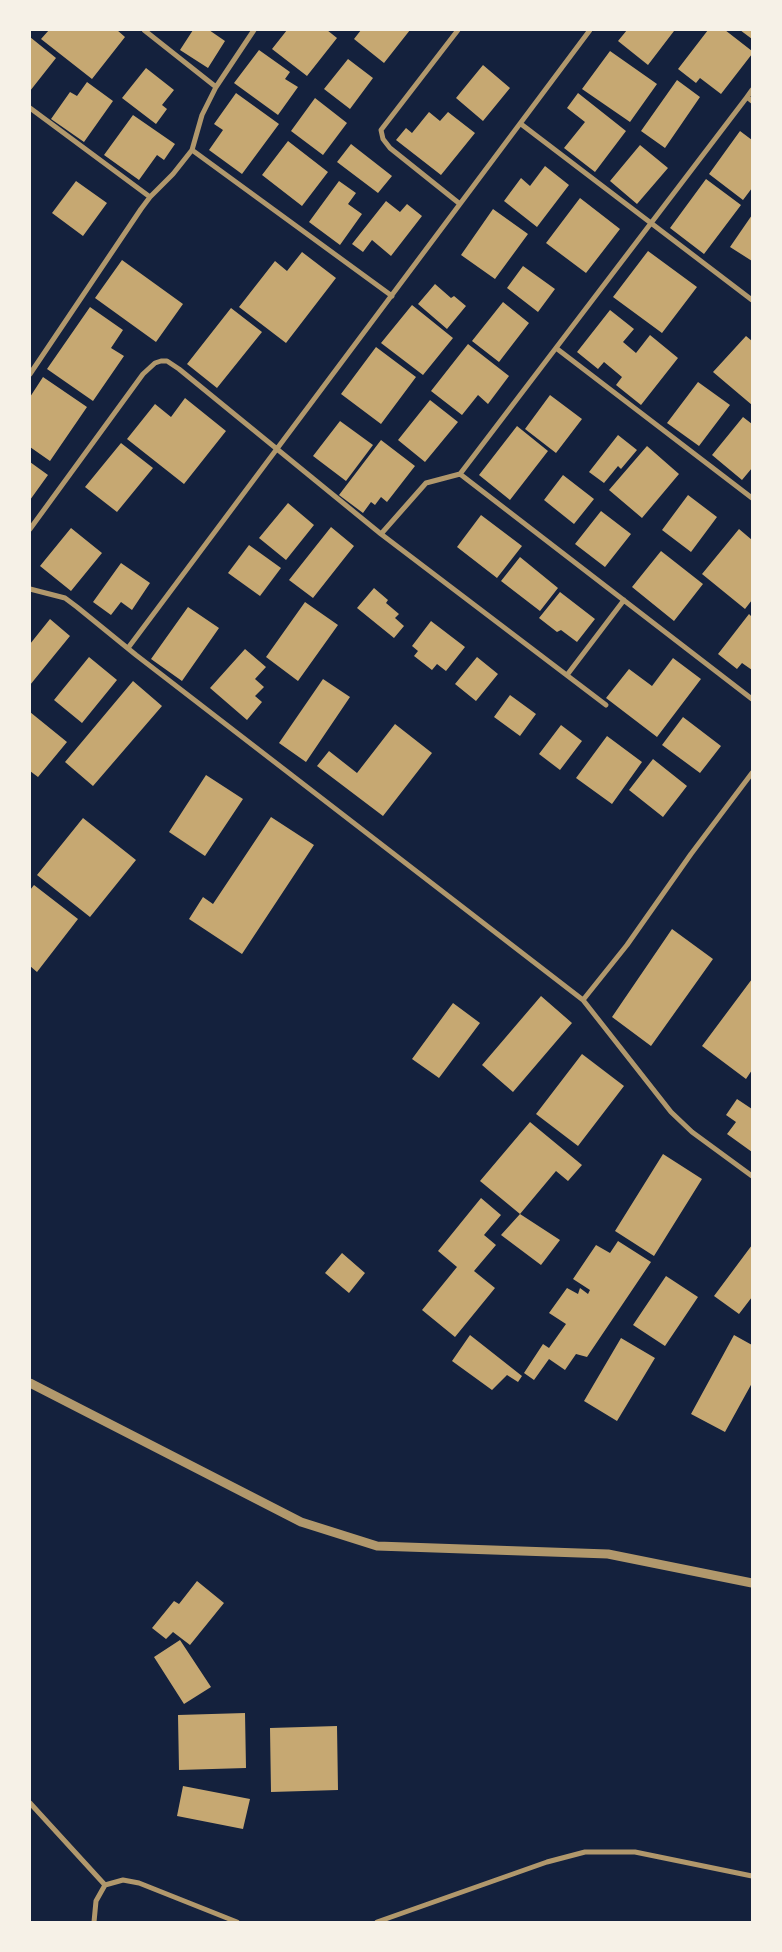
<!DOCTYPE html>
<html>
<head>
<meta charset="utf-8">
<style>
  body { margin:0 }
  #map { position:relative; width:782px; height:1952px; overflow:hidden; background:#14213d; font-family:Manrope,sans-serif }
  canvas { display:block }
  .frame { position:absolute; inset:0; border:31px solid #f6f1e7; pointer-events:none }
</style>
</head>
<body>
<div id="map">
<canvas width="782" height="1952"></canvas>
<div class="frame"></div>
</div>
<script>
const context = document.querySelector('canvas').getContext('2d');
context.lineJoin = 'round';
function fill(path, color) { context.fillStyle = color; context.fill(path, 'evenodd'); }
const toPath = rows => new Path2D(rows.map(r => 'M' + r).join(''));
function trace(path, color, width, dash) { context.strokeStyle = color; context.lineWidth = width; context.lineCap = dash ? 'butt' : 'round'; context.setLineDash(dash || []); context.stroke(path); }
const building = toPath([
  [49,30,117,30,125,37,92,79,41,39],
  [193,30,209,30,225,41,208,68,180,50],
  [287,30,327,30,337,38,307,76,272,49],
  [361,30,410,30,384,63,354,39],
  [627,30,673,30,674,31,648,65,618,41],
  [708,30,725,30,752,51,752,54,721,94,700,78,696,83,678,69],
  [740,30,752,30,752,39],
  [30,37,56,58,30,91],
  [259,50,290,72,285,79,298,87,278,115,234,83],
  [610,51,657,84,630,122,582,89],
  [348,59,373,78,350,109,324,89],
  [483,65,510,88,483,121,456,98],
  [146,68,174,90,162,105,167,109,156,124,122,98],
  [677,80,700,97,665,148,641,131],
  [87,82,113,101,84,142,51,119,70,92,77,96],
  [236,93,279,124,242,174,209,150,223,130,214,124],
  [578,93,626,131,595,172,564,148,585,122,567,108],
  [315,98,347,123,323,155,291,131],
  [429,112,440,121,448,112,475,133,441,175,396,140,406,128,412,133],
  [133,115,175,144,164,160,157,155,139,180,104,155],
  [740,131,752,140,752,188,743,200,709,174],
  [288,141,328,172,302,206,262,175],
  [351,144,392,176,378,193,337,162],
  [640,145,668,168,637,204,610,181],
  [545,166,569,185,537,227,504,201,521,178,530,186],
  [706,179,741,205,704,254,670,228],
  [76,181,107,203,83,236,52,213],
  [339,181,356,193,348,204,362,214,340,245,309,222],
  [580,198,620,229,586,273,546,243],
  [386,201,400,212,407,204,422,216,391,256,372,240,363,252,352,244],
  [493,209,528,234,495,279,461,255],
  [752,215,752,261,730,247],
  [648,251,697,287,662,333,613,297],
  [302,252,336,278,286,343,239,307,275,261,287,271],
  [122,260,183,304,156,342,95,298],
  [523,266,555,289,538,312,507,288],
  [435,284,451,298,454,296,466,306,447,329,418,304],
  [503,302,529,323,499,362,472,341],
  [412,305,453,338,423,375,381,343],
  [90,307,123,330,111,348,124,356,93,401,47,369],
  [231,308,262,332,217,388,187,364],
  [610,310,634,329,623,342,636,353,650,335,678,358,641,405,616,385,622,377,604,362,598,369,577,352],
  [746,336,752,341,752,405,713,372],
  [468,344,509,376,488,404,478,395,462,415,431,391],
  [376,347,416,377,381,424,341,394],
  [43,377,87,407,50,461,30,447,30,397],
  [698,382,730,405,699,446,667,423],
  [550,395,582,419,556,453,525,429],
  [185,398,226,431,184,484,127,439,155,404,171,417],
  [430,400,458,422,425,462,398,440],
  [743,417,752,424,752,468,742,480,712,455],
  [340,421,373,445,346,481,313,456],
  [517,426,548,451,510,500,479,475],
  [618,435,637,450,621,469,618,466,604,483,589,472],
  [381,440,415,466,387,502,381,497,375,505,371,502,363,513,339,495],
  [121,443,153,468,117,512,85,487],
  [647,446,679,474,642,518,609,490],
  [30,462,48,475,30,500],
  [563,475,594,499,574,524,544,500],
  [688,495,717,517,691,552,662,530],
  [288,503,314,525,286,560,259,538],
  [601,511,631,534,605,567,575,544],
  [481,515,522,546,497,578,457,547],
  [331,527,354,546,313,598,289,580],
  [71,528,102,553,71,591,40,566],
  [739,529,752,540,752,600,745,609,702,574],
  [249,545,281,568,260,596,228,573],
  [661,551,703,584,674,621,632,587],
  [520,557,558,588,540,611,501,581],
  [121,563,150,583,132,610,121,602,111,615,93,602],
  [374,588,388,600,386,603,399,614,395,618,404,626,394,638,357,608],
  [560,592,595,619,577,642,561,630,557,632,539,618],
  [305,602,338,625,298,681,266,657],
  [188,607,219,628,182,681,151,659],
  [749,614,752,617,752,670,742,663,737,669,718,654],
  [50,619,70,636,30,685,30,644],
  [431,621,465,647,446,671,437,664,432,670,414,656,418,651,412,646],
  [245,649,266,667,255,679,264,687,255,696,262,702,247,720,210,688],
  [89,657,117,680,82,723,54,700],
  [477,657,498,674,476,701,455,684],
  [673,658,701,679,657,737,606,698,629,669,652,686],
  [323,679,350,697,306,762,279,743],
  [133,681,162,706,93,786,65,762],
  [510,695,536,714,520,736,494,717],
  [30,712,67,742,38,777,30,771],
  [683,717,721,746,700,773,662,745],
  [395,724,432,753,383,816,317,766,329,751,357,773],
  [561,725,582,741,560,770,539,754],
  [607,736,642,762,612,804,576,778],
  [653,759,687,786,663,817,629,790],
  [206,775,243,799,205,856,169,832],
  [271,817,314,845,242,954,189,919,203,897,213,904],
  [83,818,136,860,90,917,37,875],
  [34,885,78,919,37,972,30,966,30,890],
  [672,929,713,959,651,1046,612,1017],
  [752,979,752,1070,746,1079,702,1046],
  [541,996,572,1023,513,1092,482,1065],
  [453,1003,480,1023,439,1078,412,1059],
  [582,1054,624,1086,578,1146,536,1114],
  [737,1099,752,1109,752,1152,727,1134,736,1122,726,1115],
  [530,1122,582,1165,568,1181,556,1171,520,1214,560,1240,541,1265,501,1235,520,1214,480,1181],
  [663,1154,702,1179,654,1256,615,1231],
  [481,1198,501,1215,484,1235,496,1245,474,1271,495,1288,455,1337,422,1310,457,1267,438,1251],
  [618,1241,651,1262,587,1357,576,1354,565,1370,549,1359,534,1380,524,1373,543,1344,549,1348,566,1324,549,1313,567,1288,578,1294,580,1288,588,1294,590,1290,573,1279,596,1245,610,1253],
  [752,1245,752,1297,739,1314,714,1296],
  [342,1253,365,1273,349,1293,325,1273],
  [666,1276,698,1297,665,1346,633,1325],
  [470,1335,522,1376,518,1382,507,1375,492,1390,452,1361],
  [734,1335,752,1345,752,1383,725,1432,691,1414],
  [621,1338,655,1358,617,1421,584,1401],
  [197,1581,224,1603,190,1645,173,1632,166,1639,152,1628,174,1601,179,1604],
  [180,1640,211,1687,184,1704,154,1657],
  [245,1713,246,1768,179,1770,178,1715],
  [337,1726,338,1790,271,1792,270,1728],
  [183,1786,250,1799,243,1829,177,1816]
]);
const minor = toPath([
  [144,30,216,87],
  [458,30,381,130,383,139,390,148,460,204],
  [752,90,747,97,752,101],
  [30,108,150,197],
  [521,124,752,300],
  [192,150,392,296],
  [556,348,752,498],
  [30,374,141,209,150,197,173,174,192,150,202,115,216,87,254,30],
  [460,474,752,699],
  [30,529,143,374,155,363,161,361,167,361,179,369,381,534,426,483,460,474,747,97],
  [381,534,606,705],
  [30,589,65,598,77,607,136,655,583,1000,671,1112,692,1132,752,1176],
  [128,648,590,30],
  [567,675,624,600],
  [583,1000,627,945,691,854,752,773],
  [30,1803,105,1885],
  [94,1922,96,1901,105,1885,123,1880,139,1883,237,1922],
  [377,1922,547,1862,585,1852,635,1852,752,1876]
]);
const tertiary = toPath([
  [30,1383,301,1522,377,1546,608,1554,752,1583]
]);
fill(building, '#c6a872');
trace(minor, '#b1986c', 5);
trace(tertiary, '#b1986c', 9);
</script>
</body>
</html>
